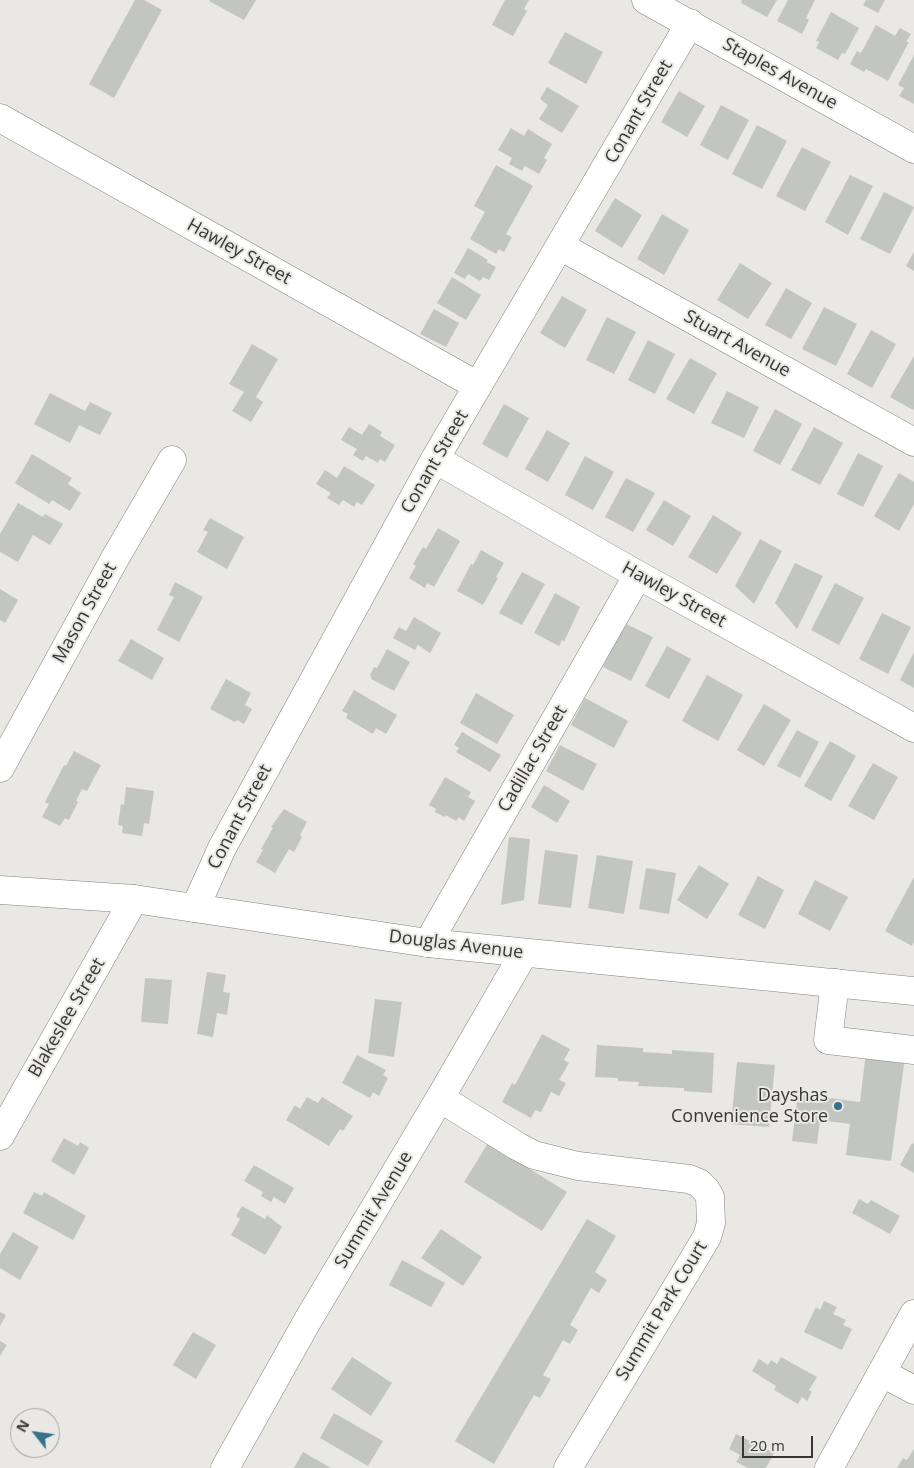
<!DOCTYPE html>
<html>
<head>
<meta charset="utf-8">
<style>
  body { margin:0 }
  #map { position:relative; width:914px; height:1468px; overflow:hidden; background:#e9e8e4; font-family:"Open Sans",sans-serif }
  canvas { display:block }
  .north { position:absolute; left:10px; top:1408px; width:50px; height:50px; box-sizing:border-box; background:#e9e8e4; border:1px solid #a2a19e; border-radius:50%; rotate:300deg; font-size:14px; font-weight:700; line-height:20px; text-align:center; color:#373735 }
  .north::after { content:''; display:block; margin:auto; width:18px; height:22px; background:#39718b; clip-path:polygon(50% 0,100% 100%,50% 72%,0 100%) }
  .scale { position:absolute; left:742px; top:1436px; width:71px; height:22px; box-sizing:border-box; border:2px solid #373735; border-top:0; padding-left:6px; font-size:15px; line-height:18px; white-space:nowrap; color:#373735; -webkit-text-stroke:4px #e9e8e4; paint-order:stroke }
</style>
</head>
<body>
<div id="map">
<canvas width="914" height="1468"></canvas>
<div class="north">N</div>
<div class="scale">20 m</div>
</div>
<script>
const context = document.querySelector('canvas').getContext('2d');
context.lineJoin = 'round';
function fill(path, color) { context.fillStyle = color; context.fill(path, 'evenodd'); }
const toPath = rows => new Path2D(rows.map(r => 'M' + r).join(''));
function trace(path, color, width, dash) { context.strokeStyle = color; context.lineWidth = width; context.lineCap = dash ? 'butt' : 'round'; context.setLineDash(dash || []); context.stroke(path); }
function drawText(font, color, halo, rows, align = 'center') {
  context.font = font + ' "Open Sans",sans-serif'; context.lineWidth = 4; context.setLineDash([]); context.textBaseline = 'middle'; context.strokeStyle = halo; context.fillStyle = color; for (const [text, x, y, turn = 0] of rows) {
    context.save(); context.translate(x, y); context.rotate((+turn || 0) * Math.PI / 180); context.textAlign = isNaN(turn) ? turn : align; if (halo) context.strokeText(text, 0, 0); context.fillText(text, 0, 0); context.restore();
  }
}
const building = toPath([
  [135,0,144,0,162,10,114,98,89,84],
  [210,0,256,0,244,20,209,1],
  [505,0,529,0,524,9,527,11,513,36,492,25],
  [742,0,777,0,767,17,741,3],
  [788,0,815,0,806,18,809,20,802,34,777,21],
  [866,0,885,0,878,13,863,5],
  [831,12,859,28,845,54,842,53,838,60,816,48,819,42,816,41],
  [876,25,895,36,900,28,911,34,906,42,909,42,888,81,866,69,864,72,850,64,857,51,861,53],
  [565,32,603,52,586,84,548,63],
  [914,55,914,104,899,96,904,88,898,85],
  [547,87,579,106,562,133,539,119,548,105,540,99],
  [679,91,705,106,687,137,661,122],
  [721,105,749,120,728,160,700,145],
  [757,125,787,141,762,189,732,174],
  [511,128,524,136,528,129,552,144,544,158,547,160,539,174,525,166,522,171,509,164,512,158,498,150],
  [802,147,831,162,805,211,776,196],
  [496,165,533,186,506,234,512,237,504,252,499,249,496,254,470,239,485,212,474,206],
  [850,175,873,186,848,235,825,222],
  [884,192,914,207,890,254,860,239],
  [615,198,642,215,622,248,595,231],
  [662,214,689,230,664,275,637,259],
  [468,248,488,260,486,262,496,267,489,280,483,277,480,281,468,274,465,279,454,273],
  [914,252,914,271,906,266],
  [740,263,772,283,748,319,717,300],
  [452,277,481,295,466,320,437,303],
  [786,288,812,303,791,339,765,325],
  [562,296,587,310,565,348,540,333],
  [824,307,857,324,836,366,802,349],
  [434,309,459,323,446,347,420,334],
  [607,317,636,332,614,374,586,360],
  [871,330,896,344,872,388,847,374],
  [648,340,675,354,655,394,628,380],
  [252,344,278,359,256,397,263,402,251,422,232,411,244,392,229,384],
  [914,356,914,409,913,410,890,397],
  [690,358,717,373,694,414,666,399],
  [727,391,759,407,744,438,711,423],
  [50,393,85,411,90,402,112,413,100,435,79,425,70,443,34,424],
  [504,404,529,418,507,458,482,444],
  [775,409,802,424,780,465,753,451],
  [369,424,382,432,380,436,395,445,385,462,380,459,378,463,366,456,363,461,353,455,357,449,341,440,349,427,362,435],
  [814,427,843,443,820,485,791,470],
  [547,430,570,443,548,482,525,469],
  [858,453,883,466,863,507,837,494],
  [32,454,72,478,68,484,81,493,70,511,52,500,49,504,15,483],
  [585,456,614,472,593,510,565,495],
  [344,466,375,485,362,505,357,502,354,507,343,500,339,505,327,498,331,493,316,484,325,470,337,478],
  [899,473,914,482,914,504,899,531,874,516],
  [626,478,655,493,633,532,605,517],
  [664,500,691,516,673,546,646,530],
  [18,503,43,517,45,514,63,524,50,545,33,535,18,562,0,552,0,534],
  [713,515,742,533,717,574,688,557],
  [210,518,244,537,227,569,197,552,208,532,203,530],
  [438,528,460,541,434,587,427,583,425,588,409,578,416,566,413,564,423,547,426,549],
  [760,539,782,551,754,604,735,586],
  [481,550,504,563,496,577,498,578,483,605,457,591,471,564,473,565],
  [795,563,823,576,797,629,775,603],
  [522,572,545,584,522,625,499,613],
  [175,582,203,597,179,642,157,630,174,597,169,595],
  [835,583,864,598,839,645,811,630],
  [0,589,18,600,5,623,0,620],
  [555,593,580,607,564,642,562,640,559,646,534,633],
  [882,613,911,627,888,674,859,659],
  [414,617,441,633,430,653,418,645,415,650,393,638,399,627,406,631],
  [624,623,653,637,631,681,603,667],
  [131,639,164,658,152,680,118,661],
  [667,646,691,659,669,699,645,686],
  [387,649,410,662,394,691,371,679,371,676,370,675,374,667,377,668],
  [914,652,914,688,900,680],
  [707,675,743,695,718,741,682,721],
  [226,679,251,693,245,705,252,709,244,724,237,720,235,722,210,709],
  [354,690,397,715,386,734,376,728,373,734,346,718,348,714,342,711],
  [476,693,514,715,497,744,460,723],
  [585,698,628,721,614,748,571,725],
  [764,704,791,720,764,766,737,750],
  [797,730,819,742,800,778,777,766],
  [462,732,501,755,490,772,456,752,459,748,454,745],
  [830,741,856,756,831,801,804,786],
  [560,745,597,764,583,791,546,771],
  [74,751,101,765,87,791,82,789,76,801,78,802,69,820,65,818,60,826,42,817,49,804,45,802,64,765,66,766],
  [873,763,898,777,874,820,848,806],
  [445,777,471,792,468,797,475,801,464,821,459,817,456,821,446,815,445,817,435,812,436,809,429,805],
  [544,785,570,801,557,823,531,807],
  [126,787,154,791,149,824,144,823,142,836,122,833,123,826,118,825,121,804,124,805],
  [284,809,307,822,300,835,302,837,294,852,289,849,275,873,256,862,263,850,261,849,273,828,271,827],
  [509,837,530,839,524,900,501,905],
  [545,850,578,855,571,908,538,904],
  [597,855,633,861,624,914,588,908],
  [699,865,729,884,707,919,677,900],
  [646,868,676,873,669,914,639,909],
  [758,876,784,890,765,929,738,915],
  [914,877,914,942,912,946,885,931],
  [815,880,848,897,830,931,798,914],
  [207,972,226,975,223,992,230,993,227,1015,217,1013,213,1037,197,1034],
  [145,978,172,980,168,1024,141,1022],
  [375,999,402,1002,394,1057,368,1053],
  [542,1034,570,1049,564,1060,569,1063,559,1080,566,1083,559,1096,551,1092,541,1112,535,1110,531,1118,502,1102,512,1083,515,1085],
  [597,1045,643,1048,643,1052,672,1054,672,1050,714,1053,712,1093,684,1091,684,1088,638,1086,639,1082,618,1081,618,1078,595,1077],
  [866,1052,905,1057,891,1161,846,1155,850,1124,820,1120,817,1144,792,1141,798,1094,860,1102],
  [357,1055,386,1070,383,1075,388,1078,379,1096,373,1092,370,1098,342,1083],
  [737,1062,775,1065,769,1127,731,1124],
  [307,1097,318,1103,322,1097,353,1116,343,1131,340,1129,329,1146,286,1120,295,1105,300,1109],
  [64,1138,78,1146,80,1142,89,1148,74,1175,51,1161],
  [488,1143,567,1192,542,1231,464,1182],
  [912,1143,914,1144,914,1173,900,1165],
  [254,1165,294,1188,285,1204,274,1197,271,1202,261,1196,263,1192,244,1181],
  [34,1192,42,1196,44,1192,86,1216,73,1240,23,1213],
  [859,1199,868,1204,871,1200,900,1216,890,1234,852,1213],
  [242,1206,265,1219,267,1215,282,1227,265,1255,231,1235,240,1219,236,1216],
  [587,1219,616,1236,595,1272,607,1280,599,1293,591,1288,570,1325,578,1330,570,1344,563,1340,543,1375,551,1379,540,1398,534,1395,494,1464,455,1441],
  [441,1229,482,1257,463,1286,421,1258],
  [13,1232,39,1247,20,1280,0,1268,0,1254],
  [402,1260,445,1283,431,1307,389,1285],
  [824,1301,837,1307,833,1314,846,1320,843,1325,852,1329,842,1350,804,1332,816,1307,820,1310],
  [0,1312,6,1315,0,1326],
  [193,1332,216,1345,196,1379,173,1365],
  [0,1341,7,1345,0,1356],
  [352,1357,392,1383,371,1416,331,1389],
  [781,1357,817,1377,809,1390,812,1392,807,1401,802,1397,798,1404,774,1390,776,1386,752,1371,759,1359,768,1365,771,1360,777,1364],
  [334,1413,383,1441,368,1466,320,1438],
  [736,1434,774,1453,766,1468,748,1468,736,1462,740,1455,729,1449],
  [914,1449,914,1468,897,1468,903,1458,907,1460],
  [303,1452,331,1468,294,1468]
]);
const minor = toPath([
  [646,0,914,149],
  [0,118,478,386],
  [560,246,914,442],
  [435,459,638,575,914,728],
  [0,768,114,560,172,460],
  [195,908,222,848,435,459,690,23],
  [428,943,638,575],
  [835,983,828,1040,914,1050],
  [440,1098,517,1146,534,1155,578,1166,689,1179,699,1183,706,1190,710,1197,711,1223,707,1237,568,1468],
  [0,1136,134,899],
  [882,1373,914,1390],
  [225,1468,308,1320,440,1098,524,953],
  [829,1468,914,1314]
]);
const major = toPath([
  [0,890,134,899,428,943,914,991]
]);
const markers = [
  [838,1106,5,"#39718b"]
];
const streetNames = [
  ["Staples Avenue",780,74,29],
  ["Conant Street",639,112,-60],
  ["Hawley Street",239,252,29],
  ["Stuart Avenue",737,344,29],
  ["Conant Street",435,462,-60],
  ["Hawley Street",674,595,29],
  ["Mason Street",85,613,-61],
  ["Cadillac Street",533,759,-60],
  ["Conant Street",240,817,-62],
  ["Douglas Avenue",456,945,7],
  ["Blakeslee Street",67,1018,-60],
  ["Summit Avenue",374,1210,-59],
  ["Summit Park Court",662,1311,-59]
];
const poiNames = [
  ["Dayshas",828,1096],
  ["Convenience Store",828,1117]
];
fill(building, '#c3c5c1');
trace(minor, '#82827d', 29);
trace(major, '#82827d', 29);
trace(minor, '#fff', 28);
trace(major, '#fff', 28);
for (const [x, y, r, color] of markers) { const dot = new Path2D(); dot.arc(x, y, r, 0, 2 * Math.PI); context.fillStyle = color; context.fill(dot); trace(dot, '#e9e8e4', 2); }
drawText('18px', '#373735', '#e9e8e4', streetNames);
drawText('18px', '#373735', '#e9e8e4', poiNames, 'right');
</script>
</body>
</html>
